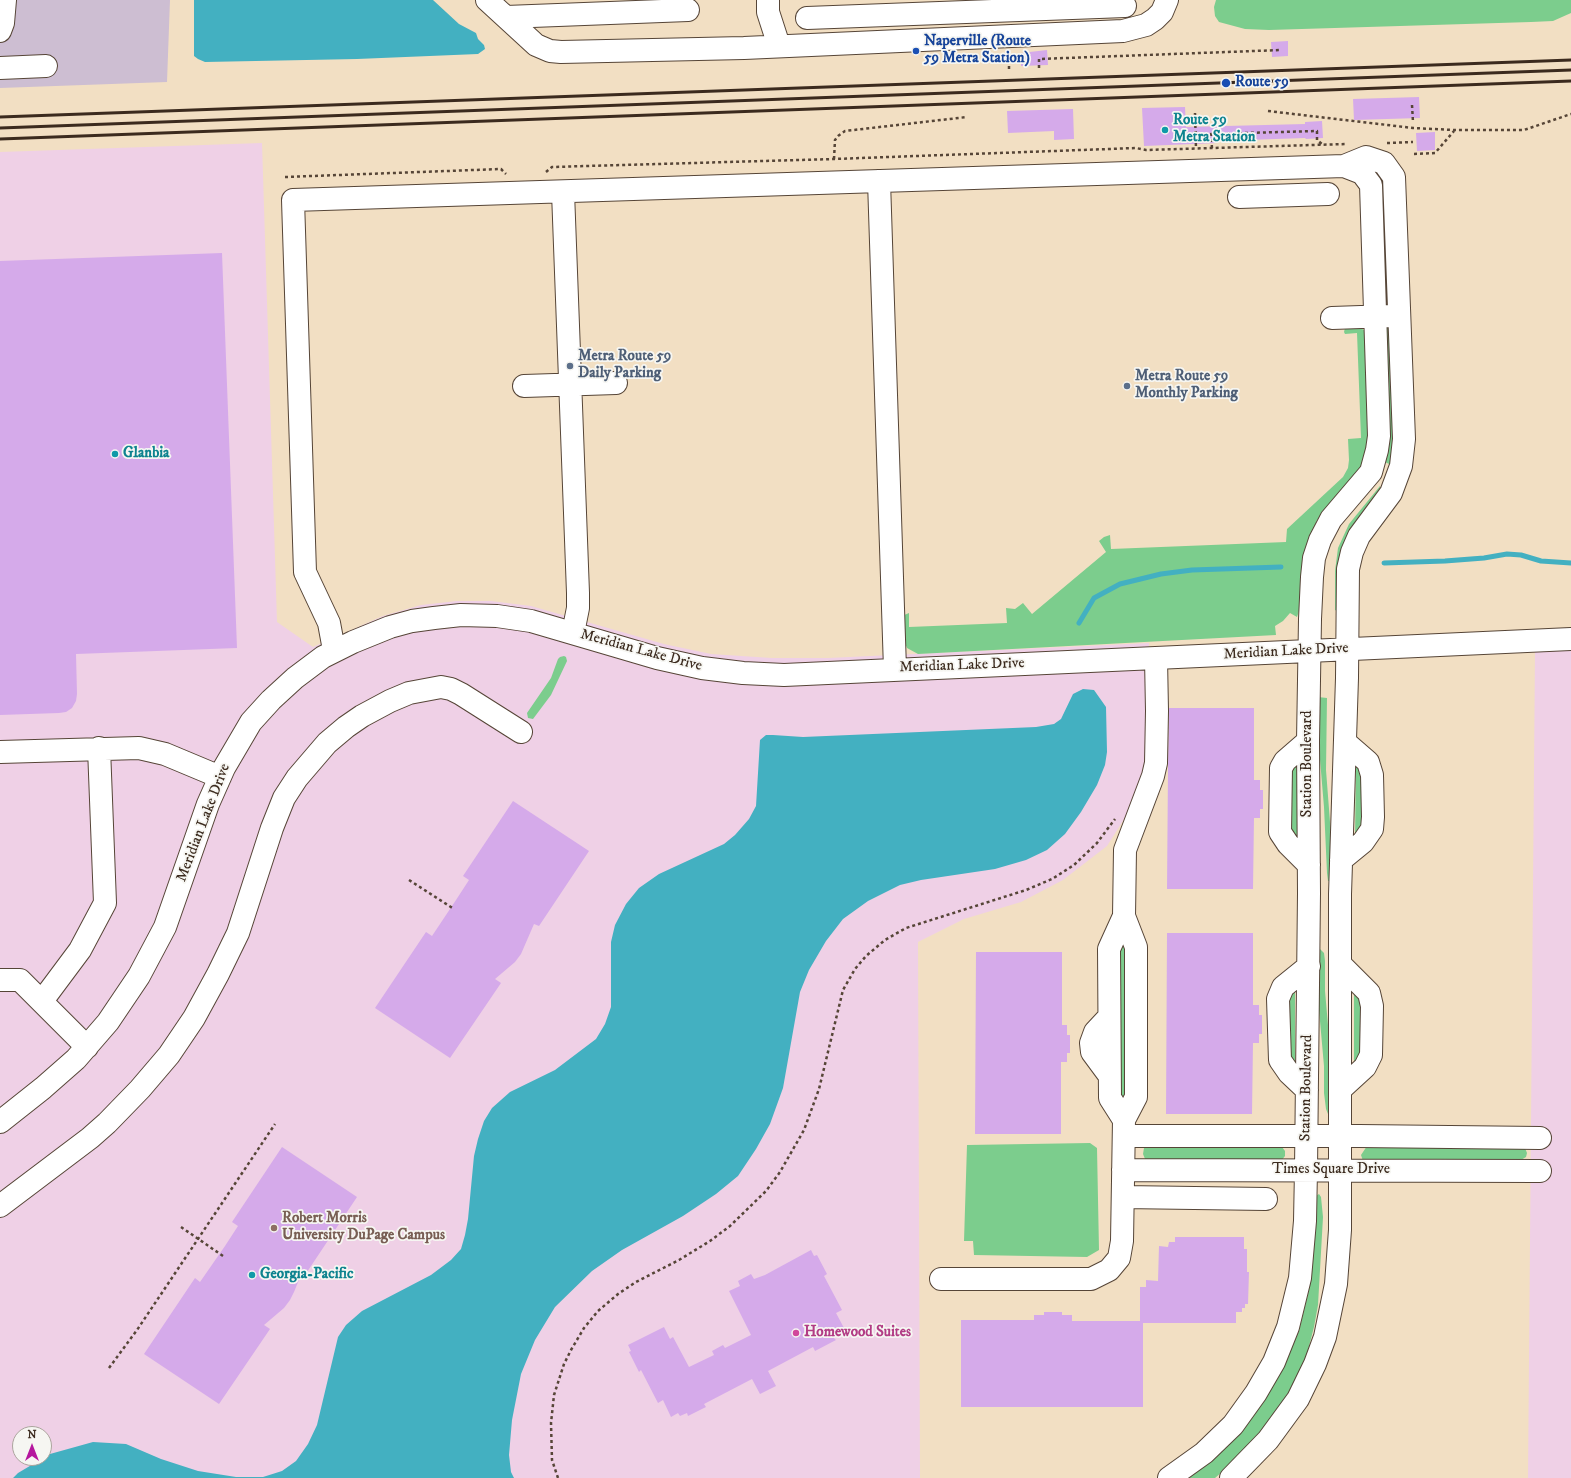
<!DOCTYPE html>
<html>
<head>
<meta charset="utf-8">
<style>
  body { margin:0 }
  #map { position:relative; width:1571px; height:1478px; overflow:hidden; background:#f2dfc3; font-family:"IM FELL DW Pica",serif }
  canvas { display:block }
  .north { position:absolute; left:12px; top:1426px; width:40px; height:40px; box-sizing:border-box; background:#f6f6f2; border:1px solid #aba49d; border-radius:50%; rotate:0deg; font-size:11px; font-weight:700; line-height:16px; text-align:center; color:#3b2a1e }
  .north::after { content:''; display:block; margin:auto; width:14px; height:18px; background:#b5179e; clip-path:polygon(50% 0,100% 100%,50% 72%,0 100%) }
</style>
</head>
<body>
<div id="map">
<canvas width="1571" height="1478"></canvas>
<div class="north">N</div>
</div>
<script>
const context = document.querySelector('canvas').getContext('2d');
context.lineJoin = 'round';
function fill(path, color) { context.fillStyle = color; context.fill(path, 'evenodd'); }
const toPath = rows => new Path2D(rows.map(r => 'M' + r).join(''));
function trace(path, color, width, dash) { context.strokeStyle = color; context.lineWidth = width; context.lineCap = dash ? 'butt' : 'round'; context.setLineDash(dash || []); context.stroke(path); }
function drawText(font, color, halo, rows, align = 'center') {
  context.font = font + ' "IM FELL DW Pica",serif'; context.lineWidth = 3.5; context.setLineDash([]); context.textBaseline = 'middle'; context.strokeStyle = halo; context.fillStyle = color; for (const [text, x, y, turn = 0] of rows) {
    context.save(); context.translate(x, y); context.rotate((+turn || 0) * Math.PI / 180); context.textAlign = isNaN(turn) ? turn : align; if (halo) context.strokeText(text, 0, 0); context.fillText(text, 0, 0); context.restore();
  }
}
const built = toPath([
  [262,143,277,622,313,647,383,616,421,605,457,601,491,601,531,606,664,644,711,654,772,658,828,658,1149,643,1152,720,1145,763,1133,805,1107,846,1063,880,1021,902,964,919,918,942,920,1478,0,1478,0,152],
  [20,1434,44,1434,44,1458,20,1458],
  [1571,649,1571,1478,1528,1478,1535,650]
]);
const industrial = toPath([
  [0,0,170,0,167,82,0,88]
]);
const green = toPath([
  [1216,0,1571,0,1571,13,1553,21,1531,22,1269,30,1245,29,1219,22,1215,16,1214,7],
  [1381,189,1384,190,1388,298,1385,300],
  [1385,323,1389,326,1393,427,1391,460,1389,464,1385,462,1390,438],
  [1345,328,1361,328,1365,331,1368,443,1363,463,1357,474,1338,493,1317,520,1307,545,1303,557,1300,608,1297,617,1290,613,1283,621,1275,626,1276,635,918,654,907,648,904,641,902,616,909,613,909,627,1007,623,1006,608,1015,609,1023,603,1032,614,1106,552,1099,541,1104,537,1110,535,1111,549,1286,542,1287,529,1343,477,1348,468,1349,460,1348,439,1361,438,1357,333,1345,334,1344,332],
  [1380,486,1381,489,1379,493,1355,523,1347,536,1341,550,1337,611,1335,610,1335,571,1338,548,1349,524],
  [564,656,566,657,567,661,551,695,533,719,528,718,527,713,551,678,558,659,560,657],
  [1318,697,1327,698,1326,770,1334,874,1332,881,1328,881,1327,873,1324,807,1318,736],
  [1298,761,1297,840,1289,832,1288,782,1293,765],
  [1356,761,1363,768,1365,824,1355,839],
  [1119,946,1128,948,1128,1096,1120,1102],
  [1320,949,1324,953,1325,961,1325,991,1331,1059,1331,1112,1328,1114,1326,1109,1324,1093,1324,1066,1316,976,1318,950],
  [1295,987,1295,1067,1291,1063,1288,996],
  [1354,987,1362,996,1362,1055,1354,1067],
  [1090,1143,1097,1148,1099,1250,1087,1257,974,1255,973,1241,964,1241,967,1145],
  [1147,1145,1282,1147,1285,1151,1285,1156,1281,1161,1145,1159,1143,1154,1144,1148],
  [1367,1146,1525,1148,1527,1153,1526,1157,1521,1160,1383,1160,1367,1163,1363,1161,1361,1155],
  [1319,1194,1321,1197,1323,1217,1318,1305,1314,1327,1306,1358,1293,1386,1279,1410,1263,1431,1237,1459,1215,1478,1187,1478,1285,1363,1299,1331,1308,1294,1312,1266,1316,1196]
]);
const water = toPath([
  [194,0,433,0,459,24,476,33,478,39,484,45,485,49,478,54,357,59,205,62,198,59,194,56],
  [1083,689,1094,690,1106,707,1107,752,1105,765,1097,785,1081,812,1065,834,1047,850,1026,860,995,869,921,880,900,885,868,901,843,919,826,941,809,970,800,992,783,1088,770,1124,756,1149,738,1176,716,1194,683,1216,622,1250,592,1271,555,1307,535,1340,521,1374,512,1420,509,1455,511,1472,514,1478,13,1478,18,1473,50,1454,93,1442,126,1444,161,1459,198,1471,236,1477,263,1477,282,1471,296,1461,308,1444,317,1425,338,1337,346,1325,362,1311,431,1275,451,1260,461,1249,465,1235,468,1219,474,1156,478,1139,484,1121,492,1108,510,1092,555,1070,596,1039,605,1024,611,1007,611,942,615,925,626,904,639,888,659,874,724,844,735,835,749,819,756,806,760,740,766,735,773,735,803,737,1036,727,1054,724,1061,719,1073,694]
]);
const stream = toPath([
  [1384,563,1445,561,1484,558,1507,554,1521,555,1541,561,1571,563],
  [1079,623,1094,598,1120,584,1161,574,1192,570,1281,567]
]);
const building = toPath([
  [1288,41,1288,56,1272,57,1271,42],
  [1047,50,1048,65,1021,66,1021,53],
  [1419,97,1420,118,1354,120,1353,99],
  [1185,107,1186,127,1305,124,1305,122,1322,121,1323,138,1306,139,1305,138,1218,141,1218,143,1144,146,1142,108],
  [1073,109,1074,139,1054,140,1054,131,1008,133,1007,111],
  [1435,132,1435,150,1417,151,1416,133],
  [222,253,237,648,76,654,77,694,76,701,72,708,66,712,59,713,0,715,0,261],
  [1169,708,1254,708,1254,780,1260,780,1260,790,1263,790,1263,809,1260,809,1260,818,1254,818,1253,889,1167,889,1168,768],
  [513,801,589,851,539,926,534,924,521,954,515,962,495,979,501,983,450,1058,375,1008,426,932,432,936,456,900,469,880,463,876],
  [1167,933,1253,933,1253,1005,1259,1005,1259,1015,1262,1015,1262,1034,1259,1034,1259,1043,1253,1043,1252,1114,1166,1114],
  [976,952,1062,952,1062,1025,1067,1025,1067,1035,1070,1035,1070,1053,1067,1053,1067,1062,1061,1062,1061,1134,975,1134],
  [282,1147,357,1197,307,1272,303,1270,294,1292,290,1300,284,1308,264,1325,270,1329,219,1404,144,1354,195,1278,200,1282,225,1246,238,1226,232,1222],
  [1175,1237,1244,1237,1244,1249,1247,1249,1247,1272,1249,1272,1248,1304,1245,1304,1245,1308,1242,1308,1242,1312,1236,1312,1236,1323,1143,1323,1143,1407,961,1407,961,1320,1034,1320,1034,1315,1044,1315,1044,1312,1062,1312,1062,1315,1072,1315,1072,1321,1140,1321,1140,1287,1146,1287,1146,1280,1158,1281,1159,1246,1168,1247,1169,1242,1175,1242],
  [811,1250,814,1256,817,1255,827,1274,824,1276,842,1310,836,1313,844,1328,837,1332,839,1335,834,1338,836,1340,815,1351,813,1347,768,1371,776,1386,760,1394,752,1379,704,1404,706,1407,688,1416,687,1413,680,1416,678,1413,671,1417,663,1400,658,1403,641,1370,639,1372,629,1352,631,1351,628,1345,664,1327,670,1339,673,1337,689,1367,714,1355,712,1351,723,1345,725,1348,751,1335,729,1291,740,1286,738,1281,751,1274,754,1279,765,1275]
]);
const path = toPath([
  [1009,54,1009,69],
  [1039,68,1039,59,1281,50],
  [1412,105,1413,122],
  [1268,111,1413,128,1454,130,1524,130,1571,114],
  [1195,113,1196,149],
  [1387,143,1413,142],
  [1212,148,1211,134,1317,131,1317,140,1322,144],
  [1414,154,1435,153,1454,131],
  [834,159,835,140,838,136,845,131,967,117],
  [546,172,552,167,834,159,1136,148,1146,150,1346,144],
  [285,177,501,169,506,174],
  [409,880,454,909],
  [181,1227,223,1256],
  [109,1368,137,1330,275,1124],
  [558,1478,552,1460,551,1423,554,1395,564,1364,571,1350,584,1328,598,1311,618,1294,636,1282,679,1260,710,1241,730,1226,766,1191,780,1172,804,1130,819,1089,843,990,855,969,866,956,885,940,906,928,1026,890,1052,879,1074,865,1097,843,1115,819]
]);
const minor = toPath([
  [487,0,536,45,550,51,561,52,744,48,1123,31,1146,25,1155,19,1162,12,1167,0],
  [768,0,768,12,779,46],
  [506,17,688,10],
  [807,18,1125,6],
  [0,31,3,23,5,0],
  [0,68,46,66],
  [879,181,895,669],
  [563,192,578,593,578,608,573,633],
  [1239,197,1328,194],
  [1332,318,1390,316],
  [524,386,616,383],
  [334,650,329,623,305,572,293,200,1344,166,1366,157,1384,163,1394,177,1404,439,1401,466,1391,493,1359,536,1352,552,1348,569,1347,678,1340,894,1340,1230,1336,1284,1325,1337,1315,1364,1298,1399,1268,1440,1231,1478],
  [1308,741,1285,761,1281,768,1280,832,1288,844,1309,865],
  [0,752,139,748,165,754,220,777],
  [1341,860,1363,842,1372,829,1373,817,1372,775,1368,762,1345,742],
  [1124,916,1109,949,1110,1098,1124,1120],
  [1341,965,1369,993,1372,1006,1371,1055,1365,1067,1341,1089],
  [0,980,20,980,87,1047],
  [42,1001,80,950,105,903,99,748],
  [1109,1017,1095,1032,1091,1043,1092,1052,1109,1075],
  [1307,1090,1289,1073,1280,1060,1278,999,1283,987,1309,966],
  [0,1122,43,1088,76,1059,108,1022,139,976,165,927,208,804,224,768,251,722,271,700,295,678,323,657,353,642,390,627,412,621,434,618,461,615,497,616,531,621,657,658,702,668,743,673,784,675,1571,639],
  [1124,1136,1359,1136,1540,1138],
  [1123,1170,1540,1171],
  [1123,1197,1266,1199],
  [0,1206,90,1138,107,1123,140,1089,169,1055,194,1018,218,974,238,933,272,828,284,798,297,778,327,743,346,727,362,716,390,701,409,693,441,687,451,689,461,694,521,732],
  [941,1279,1091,1279,1109,1270,1119,1258,1122,1241,1124,1120,1136,1097,1136,947,1124,916,1125,850,1153,776,1156,763,1157,711,1156,658],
  [1169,1478,1204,1453,1233,1425,1256,1393,1274,1362,1288,1327,1300,1278,1305,1221,1306,1170,1309,893,1308,741,1310,619,1312,577,1314,558,1320,540,1331,519,1371,472,1377,450,1379,436,1371,185,1362,173,1344,166]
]);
const rail = toPath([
  [0,117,1571,60],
  [0,128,1571,70],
  [0,139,1571,81]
]);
const markers = [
  [916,51,4,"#1a4fb4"],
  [1226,83,5,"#1a4fb4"],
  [1165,130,4,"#0f9aa8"],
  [570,366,4,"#5c6f8a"],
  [1127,386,4,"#5c6f8a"],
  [115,454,4,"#0f9aa8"],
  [274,1228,4,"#8d6e63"],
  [252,1275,4,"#0f9aa8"],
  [796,1333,4,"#d1479c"]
];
const transitNames = [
  ["Naperville (Route",924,42],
  ["59 Metra Station)",924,59],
  ["Route 59",1235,83]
];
const cultureNames = [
  ["Route 59",1173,121],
  ["Metra Station",1173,138],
  ["Glanbia",123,454],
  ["Georgia-Pacific",260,1275]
];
const serviceNames = [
  ["Metra Route 59",578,357],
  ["Daily Parking",578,374],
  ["Metra Route 59",1135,377],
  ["Monthly Parking",1135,394]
];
const streetNames = [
  ["Meridian Lake Drive",641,651,15],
  ["Meridian Lake Drive",1286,652,-3],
  ["Meridian Lake Drive",962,666,-2],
  ["Station Boulevard",1308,764,-90],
  ["Meridian Lake Drive",204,823,-69],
  ["Station Boulevard",1307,1088,-89],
  ["Times Square Drive",1331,1170]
];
const educationNames = [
  ["Robert Morris",282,1219],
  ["University DuPage Campus",282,1236]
];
const hotelNames = [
  ["Homewood Suites",804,1333]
];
fill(built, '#efd0e6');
fill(industrial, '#cdbed2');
fill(green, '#7ccd8d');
fill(water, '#43b0c1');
trace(stream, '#43b0c1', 5);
fill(building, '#d5aaea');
trace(minor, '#564537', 24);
trace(path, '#564537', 2.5, [3, 3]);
trace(minor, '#fff', 22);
trace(rail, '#3b2a1e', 3);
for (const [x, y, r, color] of markers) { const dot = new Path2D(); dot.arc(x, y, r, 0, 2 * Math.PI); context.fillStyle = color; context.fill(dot); trace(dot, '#f6f6f2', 1.5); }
drawText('bold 15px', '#164399', '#f6f6f2', transitNames, 'left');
drawText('bold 15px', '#0d838f', '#f6f6f2', cultureNames, 'left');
drawText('bold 15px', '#4e5e75', '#f6f6f2', serviceNames, 'left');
drawText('15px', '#3b2a1e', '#f6f6f2', streetNames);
drawText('bold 15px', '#785e54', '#f6f6f2', educationNames, 'left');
drawText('bold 15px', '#b23c85', '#f6f6f2', hotelNames, 'left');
</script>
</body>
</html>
